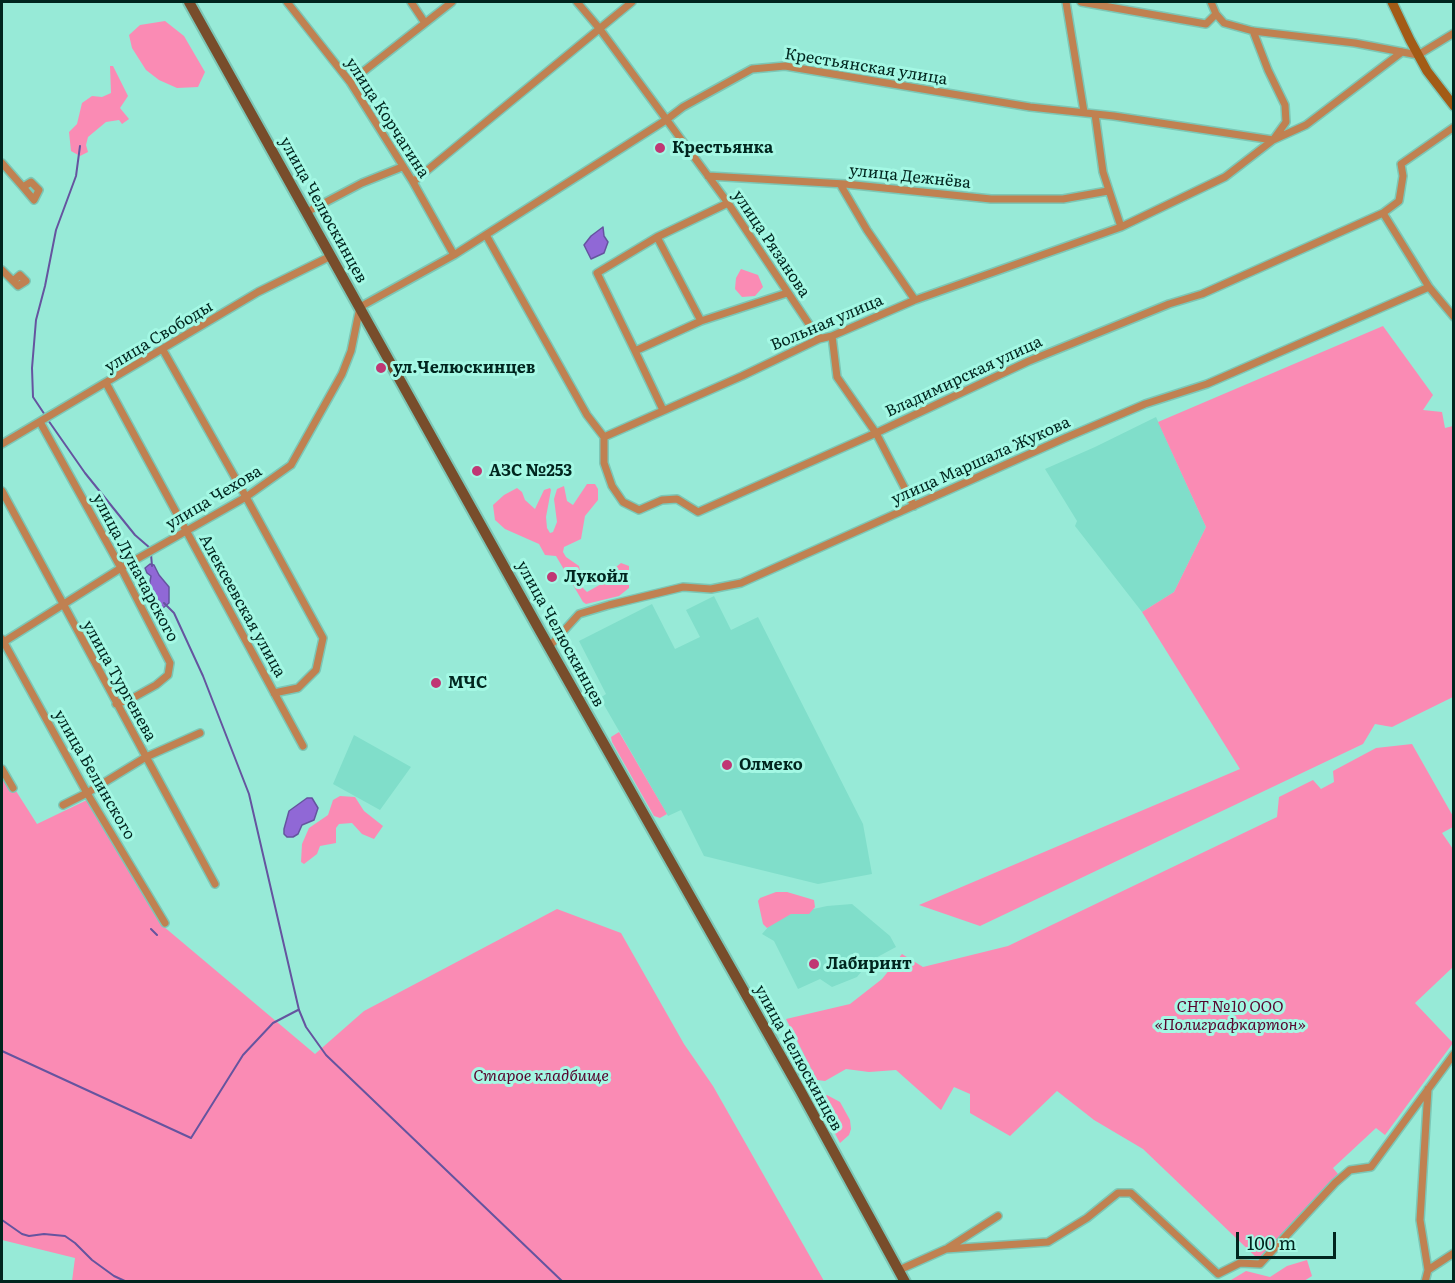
<!DOCTYPE html>
<html>
<head>
<meta charset="utf-8">
<style>
  body { margin:0 }
  #map { position:relative; width:1455px; height:1283px; overflow:hidden; background:#97ead7; font-family:Literata,serif }
  canvas { display:block }
  .frame { position:absolute; inset:0; border:3px solid #00251e; pointer-events:none }
  .scale { position:absolute; left:1236px; top:1232px; width:100px; height:27px; box-sizing:border-box; border:3px solid #00251e; border-top:0; padding-left:8px; font-size:18px; line-height:21px; white-space:nowrap; color:#00251e; -webkit-text-stroke:4px #a4f8e4; paint-order:stroke }
</style>
</head>
<body>
<div id="map">
<canvas width="1455" height="1283"></canvas>
<div class="frame"></div>
<div class="scale">100 m</div>
</div>
<script>
const context = document.querySelector('canvas').getContext('2d');
context.lineJoin = 'round';
function fill(path, color) { context.fillStyle = color; context.fill(path, 'evenodd'); }
const toPath = rows => new Path2D(rows.map(r => 'M' + r).join(''));
function trace(path, color, width, dash) { context.strokeStyle = color; context.lineWidth = width; context.lineCap = dash ? 'butt' : 'round'; context.setLineDash(dash || []); context.stroke(path); }
function drawText(font, color, halo, rows, align = 'center') {
  context.font = font + ' Literata,serif'; context.lineWidth = 6; context.setLineDash([]); context.textBaseline = 'middle'; context.strokeStyle = halo; context.fillStyle = color; for (const [text, x, y, turn = 0] of rows) {
    context.save(); context.translate(x, y); context.rotate((+turn || 0) * Math.PI / 180); context.textAlign = isNaN(turn) ? turn : align; if (halo) context.strokeText(text, 0, 0); context.fillText(text, 0, 0); context.restore();
  }
}
const built = toPath([
  [1156,417,1206,527,1174,592,1142,612,1075,526,1077,521,1045,469,1095,447],
  [714,596,731,630,758,617,863,824,872,874,818,884,704,856,681,810,668,816,600,698,606,694,579,641,652,604,675,649,700,637,686,610],
  [354,735,411,767,380,810,333,784],
  [852,904,890,936,896,947,870,961,857,977,832,987,820,979,798,989,774,941,762,934,777,917,827,906]
]);
const green = toPath([
  [165,21,184,36,205,72,198,87,177,88,159,80,146,70,132,48,129,35,140,25],
  [110,66,113,66,128,96,120,108,129,119,122,124,119,120,106,122,88,137,86,145,88,152,80,156,71,151,69,132,77,124,82,103,92,96,102,97,111,93],
  [741,269,758,275,763,287,755,296,742,297,735,289,736,278],
  [1383,326,1433,395,1423,410,1442,412,1445,428,1453,426,1453,697,1392,727,1375,724,1363,744,980,926,919,905,1240,769,1142,612,1174,592,1206,527,1158,422],
  [587,484,595,484,598,489,598,500,585,516,581,539,564,547,563,552,566,557,579,566,583,588,587,592,603,583,610,572,621,563,629,566,629,588,619,596,586,604,583,602,556,556,545,555,539,544,505,529,495,520,493,505,504,495,517,488,522,492,525,500,535,509,544,490,550,488,551,490,546,517,547,528,550,533,553,532,557,522,554,499,557,489,564,486,567,501,573,505],
  [619,732,667,814,660,818,654,816,612,742,611,737],
  [1412,744,1454,818,1453,827,1442,833,1453,849,1453,967,1415,1003,1453,1043,1385,1135,1376,1128,1333,1168,1338,1174,1258,1259,1143,1149,1094,1120,1057,1091,1010,1136,970,1113,970,1094,954,1087,941,1110,896,1070,869,1072,846,1069,825,1081,817,1080,786,1019,850,1004,882,979,902,954,923,967,1008,946,1277,817,1279,797,1313,780,1321,789,1334,782,1333,771,1376,748],
  [2,769,37,824,87,800,163,926,315,1054,364,1011,557,909,621,933,684,1044,713,1086,824,1281,72,1281,75,1258,2,1240],
  [340,796,355,797,364,811,383,826,374,839,362,834,352,823,339,824,336,828,336,843,320,846,317,854,304,864,301,862,302,844,309,828,328,815,333,800],
  [776,892,787,892,814,900,815,907,809,914,791,914,767,928,763,924,758,901,760,898],
  [827,1095,840,1102,850,1120,851,1129,849,1135,840,1143,819,1103,819,1099],
  [1307,1260,1312,1276,1304,1281,1231,1282,1231,1280,1246,1271,1270,1277,1287,1266]
]);
const water = toPath([
  [603,227,604,236,608,242,604,253,591,259,584,245,591,236,603,227],
  [150,564,154,565,159,575,169,587,169,603,163,608,151,608,147,598,151,576,147,573,145,568,150,564],
  [307,798,312,798,318,808,314,820,302,825,298,834,293,837,287,837,284,834,284,829,289,811,307,798]
]);
const stream = toPath([
  [45,415,33,397,32,368,36,320,45,286,56,230,76,176,80,146],
  [48,420,85,473,135,535,150,548],
  [151,554,152,566],
  [164,603,174,613,203,676,249,794,299,1010,306,1027,326,1055,563,1282],
  [151,929,157,935],
  [2,1051,191,1138,243,1055,273,1023,298,1010],
  [2,1220,22,1234,29,1236,44,1234,65,1236,75,1243,92,1260,114,1276,127,1282]
]);
const street = toPath([
  [287,2,350,82,413,182,454,255],
  [411,2,425,23],
  [577,2,599,28,728,203,819,339,821,338],
  [1066,2,1084,112],
  [1081,2,1206,24,1216,14,1224,23,1253,31,1355,43,1418,55,1454,33],
  [1211,2,1216,14],
  [350,82,452,2],
  [1095,114,1103,172,1121,227],
  [2,163,23,187,31,182,39,190,34,200,23,187],
  [708,176,845,184,991,199,1063,199,1108,191],
  [413,182,632,2],
  [840,184,867,230,915,300],
  [307,212,362,183,402,167],
  [1383,213,1399,201,1403,176,1401,164,1454,127],
  [486,235,587,415,604,437,742,376,819,339,832,336,915,300,1121,227,1225,177,1273,140,1286,122,1285,105,1268,70,1253,31],
  [657,237,597,273,635,351,701,321,787,293],
  [2,270,18,286,26,281,20,275,13,281],
  [701,321,657,237,728,203],
  [832,336,837,377,876,433,914,506],
  [163,350,246,497,323,638,316,670,298,688,274,693],
  [635,351,663,410],
  [106,383,303,746],
  [40,422,121,568,170,663,168,675,156,685,131,699,116,704],
  [604,437,604,463,612,486,623,502,639,510,662,500,677,499,698,512,876,433,1029,361,1169,304,1202,294,1383,213,1429,287,1454,317],
  [2,444,258,292,331,256],
  [2,491,215,884],
  [2,639,87,793,165,923],
  [2,643,121,568,246,497,291,465,342,374,351,351,360,307,454,255,666,120,683,107,752,69,785,66,1030,107,1114,116,1273,140,1306,125,1402,52],
  [549,647,579,614,609,605,683,587,711,589,741,583,1065,438,1145,404,1207,384,1429,287],
  [2,769,13,788],
  [63,805,87,793,146,757,200,733],
  [948,1248,998,1216],
  [899,1270,946,1249,1048,1242,1087,1218,1118,1193,1131,1193,1218,1274,1240,1263,1260,1264,1335,1183,1350,1170,1371,1167,1454,1054],
  [1428,1270,1454,1253],
  [1425,1282,1428,1270,1420,1220,1428,1089]
]);
const secondary = toPath([
  [1392,2,1410,40,1427,71,1454,106]
]);
const primary = toPath([
  [189,2,540,631,800,1090,905,1282]
]);
const markers = [
  [660,148,6,"#c03774"],
  [381,368,6,"#c03774"],
  [477,471,6,"#c03774"],
  [552,577,6,"#c03774"],
  [436,683,6,"#c03774"],
  [727,765,6,"#c03774"],
  [814,964,6,"#c03774"]
];
const streetNames = [
  ["Крестьянская улица",866,67,9],
  ["улица Корчагина",387,118,57],
  ["улица Дежнёва",910,177,6],
  ["улица Челюскинцев",323,210,61],
  ["улица Рязанова",771,244,56],
  ["Вольная улица",827,323,-23],
  ["улица Свободы",159,337,-31],
  ["Владимирская улица",964,377,-25],
  ["улица Маршала Жукова",981,461,-24],
  ["улица Чехова",214,498,-31],
  ["улица Луначарского",135,568,62],
  ["Алексеевская улица",242,606,61],
  ["улица Челюскинцев",560,634,61],
  ["улица Тургенева",119,681,61],
  ["улица Белинского",94,775,60],
  ["улица Челюскинцев",798,1058,61]
];
const poiNames = [
  ["Крестьянка",672,148],
  ["ул.Челюскинцев",393,368],
  ["АЗС №253",489,471],
  ["Лукойл",564,577],
  ["МЧС",448,683],
  ["Олмеко",739,765],
  ["Лабиринт",826,964]
];
const parkNames = [
  ["СНТ №10 ООО",1230,1007],
  ["«Полиграфкартон»",1230,1025],
  ["Старое кладбище",541,1076]
];
fill(built, '#80deca');
fill(green, '#fa8bb4');
fill(water, '#9068d6');
trace(water, '#65549f', 1.5);
trace(stream, '#65549f', 2);
trace(street, '#7cc7b6', 10);
trace(secondary, '#7cc7b6', 12);
trace(primary, '#7cc7b6', 14);
trace(street, '#c08151', 7);
trace(secondary, '#a35b16', 9);
trace(primary, '#784d2b', 10);
for (const [x, y, r, color] of markers) { const dot = new Path2D(); dot.arc(x, y, r, 0, 2 * Math.PI); context.fillStyle = color; context.fill(dot); trace(dot, '#a4f8e4', 2); }
drawText('16px', '#00251e', '#a4f8e4', streetNames);
drawText('bold 16px', '#00251e', '#a4f8e4', poiNames, 'left');
drawText('italic 16px', '#57052e', '#a4f8e4', parkNames);
</script>
</body>
</html>
